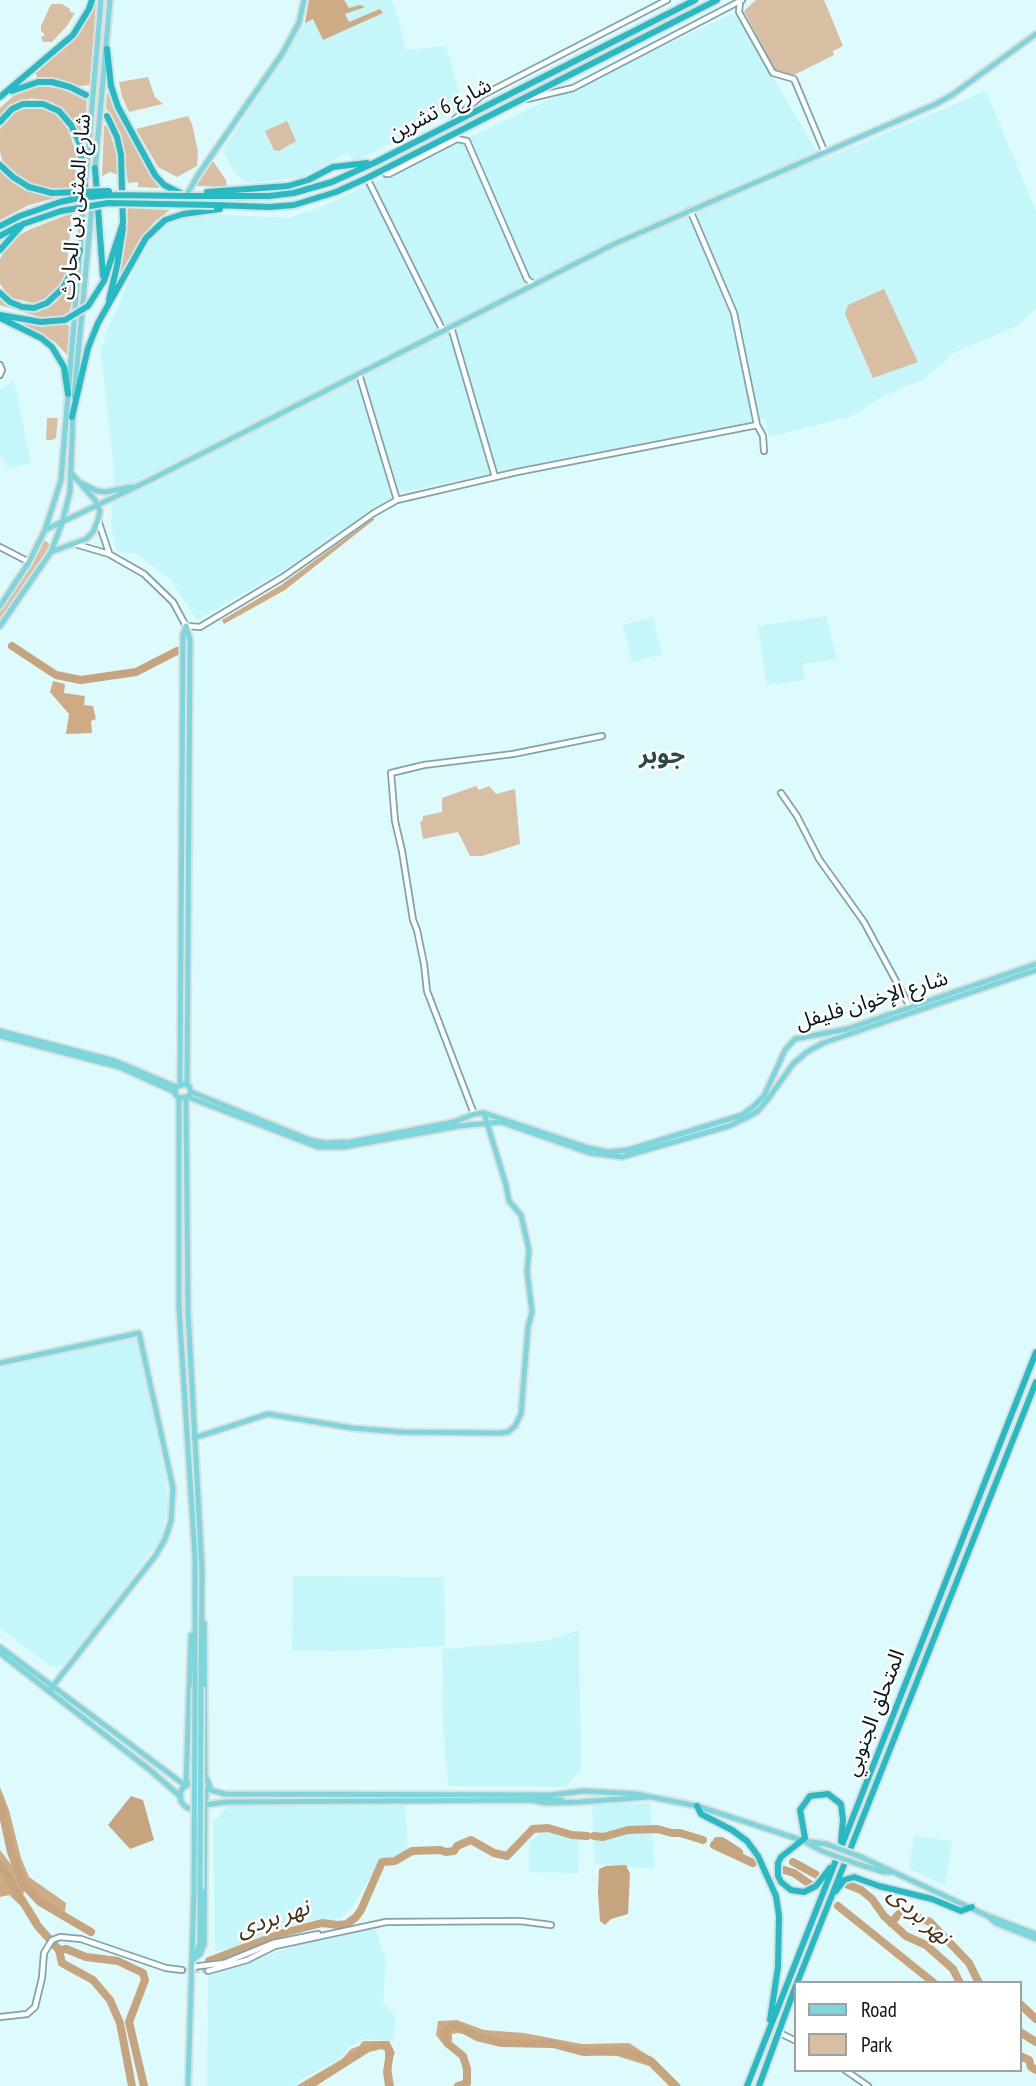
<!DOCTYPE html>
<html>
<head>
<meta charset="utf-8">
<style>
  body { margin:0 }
  #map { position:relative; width:1036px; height:2086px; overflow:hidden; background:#ddfbfd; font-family:"PT Sans Narrow",sans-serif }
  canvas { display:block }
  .legend { position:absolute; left:794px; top:1981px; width:228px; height:91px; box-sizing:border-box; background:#fff; border:2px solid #9da2a3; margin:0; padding:9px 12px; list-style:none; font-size:21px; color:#091718 }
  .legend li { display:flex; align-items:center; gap:14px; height:35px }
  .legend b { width:35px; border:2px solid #9da2a3 }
</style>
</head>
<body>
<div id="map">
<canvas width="1036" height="2086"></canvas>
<ul class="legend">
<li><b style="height:9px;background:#7cd6dc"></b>Road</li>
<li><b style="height:19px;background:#d8bfa3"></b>Park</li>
</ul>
</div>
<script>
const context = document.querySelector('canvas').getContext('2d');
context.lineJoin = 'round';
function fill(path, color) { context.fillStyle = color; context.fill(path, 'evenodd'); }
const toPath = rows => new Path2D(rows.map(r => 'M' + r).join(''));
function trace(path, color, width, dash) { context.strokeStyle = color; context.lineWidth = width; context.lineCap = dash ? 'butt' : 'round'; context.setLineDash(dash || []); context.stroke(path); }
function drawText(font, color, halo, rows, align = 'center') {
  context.font = font + ' "PT Sans Narrow","Noto Sans Arabic",sans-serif'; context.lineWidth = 5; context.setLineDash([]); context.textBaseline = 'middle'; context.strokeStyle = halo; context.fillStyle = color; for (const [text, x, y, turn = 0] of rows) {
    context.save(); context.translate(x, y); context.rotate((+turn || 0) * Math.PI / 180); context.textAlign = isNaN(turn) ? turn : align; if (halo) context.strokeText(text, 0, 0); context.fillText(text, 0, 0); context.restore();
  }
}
const built = toPath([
  [309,0,391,0,396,10,406,50,446,46,464,108,353,162,347,154,302,177,259,182,243,181,232,169,223,150,305,23],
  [732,14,737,17,822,160,986,91,1036,211,1036,308,1017,326,955,352,924,379,885,395,852,416,769,437,765,419,548,461,399,493,369,511,281,572,197,620,170,579,135,553,117,552,111,528,114,472,101,351,108,329,139,257,152,239,168,223,184,216,202,214,290,218,323,206],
  [14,380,31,463,8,468,0,455,0,390],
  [826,616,837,659,802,664,805,680,767,685,758,626],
  [653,617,662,654,632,662,623,625],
  [136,1337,166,1479,168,1502,162,1537,67,1665,50,1666,0,1628,0,1367],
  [293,1576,444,1577,445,1646,337,1651,292,1650],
  [579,1630,581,1768,566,1787,448,1786,443,1724,442,1649,547,1641],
  [650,1803,655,1869,595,1864,592,1804],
  [229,1805,405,1805,408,1852,381,1860,352,1907,340,1919,316,1919,283,1928,230,1949,215,1951,213,1823],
  [543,1830,579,1841,578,1873,529,1872,529,1842],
  [914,1836,952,1841,945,1885,909,1869],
  [375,1929,386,1960,383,2003,396,2018,393,2041,365,2039,349,2047,341,2058,299,2081,294,2086,207,2086,208,1973,231,1968,297,1945,339,1937,346,1932]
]);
const green = toPath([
  [756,0,824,0,843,46,833,51,834,55,794,75,775,70,744,11],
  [96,2,90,85,80,86,53,78,38,79,35,72,74,40,86,22],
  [52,4,62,4,70,9,70,12,75,13,67,26,52,42,43,42,41,37,44,36,44,33,41,32,41,26,49,8],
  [148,77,155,97,163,104,129,112,122,97,119,82],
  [35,86,60,88,87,101,84,137,80,138,76,126,67,113,52,102,31,98,11,106,0,117,0,108,13,96],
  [107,92,132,141,159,188,138,187,138,182,128,183,123,144,116,124,106,108],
  [33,106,48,109,59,117,68,130,77,155,75,188,50,189,30,184,15,175,3,162,0,152,0,129,8,116,19,109],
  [188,116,192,124,198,152,197,166,177,177,158,167,136,129],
  [287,121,296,141,279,151,274,150,265,131],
  [107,125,116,152,118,175,110,172,102,176,104,126],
  [213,161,226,180,227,187,196,186],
  [0,170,14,182,32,191,55,198,29,205,0,220],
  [128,208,170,210,154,222,136,246,119,279],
  [72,213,66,274,60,286,45,300,34,303,11,298,0,284,0,259,6,248,19,235,33,228],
  [71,282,73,283,72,303,68,315,43,318,0,305,0,298,14,308,28,310,43,309,56,302,66,291],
  [884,289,918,362,873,378,845,314,848,305],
  [11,317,39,325,66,323,70,328,69,354,66,354,55,342],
  [47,418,58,418,56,438,52,440,46,440],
  [44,540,51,545,0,619,0,611,32,565],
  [476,786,479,790,489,786,496,794,515,789,520,844,482,856,470,856,458,832,423,839,420,822,423,820,423,816,442,812,442,798]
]);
const forest = toPath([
  [309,0,344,0,349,8,360,5,365,7,345,14,349,22,380,9,383,13,323,40,313,19,305,23],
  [372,519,375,519,285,590,224,624,222,620,281,585],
  [53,681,65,684,64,693,85,696,84,705,93,706,96,719,91,721,92,733,66,734,69,714,50,692],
  [0,1787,9,1810,21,1858,29,1877,66,1903,65,1912,45,1901,27,1886,23,1894,40,1921,34,1926,22,1907,9,1895,0,1897,0,1850,13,1867,0,1817],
  [457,2020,484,2030,524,2033,582,2044,629,2043,654,2059,681,2086,669,2086,649,2066,617,2056,593,2055,552,2046,508,2045,458,2033,452,2034,452,2041,442,2043,436,2035,438,2021],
  [363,2041,389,2041,395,2053,390,2061,394,2086,386,2086,385,2051,379,2048,363,2054,316,2086,296,2086,342,2059,351,2049,359,2046]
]);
const water = toPath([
  [131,1796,143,1800,154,1840,130,1849,108,1825],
  [626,1865,630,1874,628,1914,611,1919,605,1925,600,1921,598,1892,599,1869,606,1866]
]);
const river = toPath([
  [12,646,56,675,81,680,136,672,177,651],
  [0,1801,11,1852,23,1884,40,1902,91,1932],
  [594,1836,603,1837,628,1830,657,1829,672,1833,680,1833,703,1840],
  [717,1841,722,1841,739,1852],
  [714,1845,753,1863],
  [793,1862,815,1874],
  [0,1865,37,1925,59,1950,62,1963,93,1980,110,2000,120,2023,132,2086],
  [781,1869,794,1873,811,1885],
  [846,1884,861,1890,872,1899,884,1916,906,1936,926,1945,953,1969,960,1983],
  [838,1906,934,1983],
  [891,1923,899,1914,911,1914,930,1922,969,1963,979,1983],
  [59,1950,66,1949,86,1957,118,1961,143,1973,145,1980,129,2022,144,2086],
  [209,1961,283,1933,322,1923,338,1925,347,1924,356,1917,361,1910,382,1862,395,1861,412,1851,440,1850,446,1852,454,1851,457,1846,471,1840,494,1853,507,1856,533,1829,548,1828,572,1835,587,1836],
  [1020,2004,1036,2019],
  [1020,2032,1036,2042],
  [1020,2056,1029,2060,1031,2067,1036,2070],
  [308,2086,368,2048,381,2045,386,2045,390,2052,387,2072,389,2086],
  [458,2086,467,2083,467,2069,463,2056,447,2043,444,2033,448,2028,456,2025,477,2037,502,2043,553,2044,583,2052,624,2051,651,2061,676,2086]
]);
const minorTunnel = toPath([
  [182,1970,208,1971]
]);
const highwayTunnel = toPath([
  [86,95,107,116]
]);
const minor = toPath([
  [740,2,739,12,773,73,794,79,825,153],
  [527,99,573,88,742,0],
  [455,119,481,96,667,0],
  [383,170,386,174,389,174,457,139,467,141,527,279,533,284],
  [367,178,443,331],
  [690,210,734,313,757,425,763,436,764,451],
  [451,327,495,477],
  [0,365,2,370,0,375],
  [359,374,397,500],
  [98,520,109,553],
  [75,544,109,554,144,574,173,602,186,626,200,627,283,577,374,513,397,500,517,472,757,425],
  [0,547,29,562],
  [781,793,797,816,819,859,864,922,910,1007],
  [474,1114,427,991,424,964,417,930,413,920,402,851,395,821,391,773,424,765,513,754,602,736],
  [192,1967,224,1963,273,1943,318,1934],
  [208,1971,247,1960,275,1946,386,1922,520,1921,551,1925],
  [0,2017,27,2014,35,2007,42,1978,44,1953,52,1940,60,1937,81,1939,166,1968,182,1970],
  [778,2032,796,2041],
  [845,2070,868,2086]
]);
const major = toPath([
  [95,170,110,0],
  [86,178,101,0],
  [186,196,198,175,282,54,299,23,304,0],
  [80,251,84,195],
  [74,397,93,194],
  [81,483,97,491,106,492,131,487],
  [45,530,148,481,614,244,936,104,952,95,1036,34],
  [51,552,86,539,93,532,98,520,100,511,95,500,72,474],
  [0,606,29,562,45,530,61,480,79,261],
  [0,626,51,552,62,523,70,492,73,414],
  [186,626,190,640,187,1085],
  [0,1031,115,1061,176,1087],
  [0,1036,119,1067,175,1092],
  [180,1084,183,635,186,626],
  [191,1092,310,1140,325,1143,351,1142,454,1122,474,1114,484,1113,589,1148,608,1152,628,1150,742,1115,754,1106,764,1096,785,1050,795,1039,847,1029,1036,964],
  [188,1097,191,1092,189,1086,184,1084,176,1087,175,1094,179,1098,188,1097,318,1147,343,1147,459,1126,501,1122,590,1153,622,1157,729,1126,746,1118,758,1111,768,1099,793,1064,807,1052,823,1043,1036,970],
  [179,1098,179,1307,195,1558,195,1687],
  [186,1099,188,1312,202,1570,201,1687],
  [0,1363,139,1333,173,1488,171,1521,165,1539,156,1555,49,1691],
  [194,1438,268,1414,352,1428,402,1432,499,1433,508,1432,515,1426,521,1414,528,1327,532,1312,527,1271,529,1250,521,1215,509,1201,506,1185,484,1113],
  [204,1623,205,1775,211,1790],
  [0,1647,186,1786],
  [0,1653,150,1770,181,1797],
  '180 1796a13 13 0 1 1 26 0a13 13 0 1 1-26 0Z',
  [186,1786,191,1635],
  [203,1788,225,1794,551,1795,584,1791,636,1794,697,1806,804,1841,826,1844],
  [534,1800,562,1800],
  [804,1841,822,1851],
  [861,1857,988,1916,1036,1934],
  [858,1864,884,1872,893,1872],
  [988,1916,996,1923,1036,1939],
  [196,1954,200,1942,200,1889],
  [193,1960,200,1954,204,1945,205,1805,226,1802,531,1800,546,1803,579,1802,648,1797],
  [188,2086,194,1889]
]);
const highway = toPath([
  [107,49,111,86,118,107,155,175,164,185,186,196,269,196,294,193,332,182,376,162,695,0],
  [12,91,38,82,52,82,70,87,86,95],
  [0,97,73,35,89,9,92,0],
  [0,122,12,109,23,104,43,104,59,111,71,125,79,142,85,187],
  [0,165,13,177,29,187],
  [95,168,103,276],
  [207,192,288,186,308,180,333,167,367,163],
  [214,205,269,207,294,205,336,192,367,178,717,0],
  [0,226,20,216],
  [0,236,18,226],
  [0,250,23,224],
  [104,281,123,223,121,155,117,137,107,116],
  [0,293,10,302,22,307,34,308,47,303,63,288,75,266,80,250],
  [109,300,117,266,123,228],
  [0,315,41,322,65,320],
  [0,318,41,338,52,347,64,367,68,394],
  [72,417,88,348,98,323,146,238,165,220,183,214,220,209],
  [697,1806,701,1814,732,1830,747,1841,758,1856,776,1896,779,1916,778,1967,770,2020],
  [830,1868,816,1886,804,1892,791,1890,781,1882,778,1876,778,1863,781,1857,805,1838,800,1810,810,1796,828,1794,841,1804,843,1820,841,1841],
  [836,1891,844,1880,854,1877,879,1886,932,1899,961,1911,972,1907],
  [797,1983,1036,1382],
  [747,2086,1036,1352],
  [759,2086,796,1985]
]);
const majorBridge = toPath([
  [826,1844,861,1857],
  [822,1851,858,1864],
  [194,1889,195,1687],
  [200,1889,201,1687]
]);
const highwayBridge = toPath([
  [29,187,52,193,109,191],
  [20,216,60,202,79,198,109,195,186,196],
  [23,224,61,211,108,203,214,205],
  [65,320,88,306,104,281]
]);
const streetNames = [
  ["شارع 6 تشرين",440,110,-27],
  ["شارع المثنى بن الحارث",76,207,-85],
  ["شارع الإخوان فليفل",872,1001,-17],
  ["المتحلق الجنوبي",875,1713,-69]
];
const waterNames = [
  ["نهر بردى",919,1916,42],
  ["نهر بردى",273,1919,-18]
];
const quarterNames = [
  ["جوبر",662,756]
];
fill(built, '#c5f6f9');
fill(green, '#d8bfa3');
fill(forest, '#ceab85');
fill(water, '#c6a47e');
trace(river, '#c6a47e', 8);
trace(minorTunnel, '#bdd9db', 4.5, [4.5, 2]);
trace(highwayTunnel, '#bdd9db', 6, [6, 3]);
trace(minor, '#80a4a7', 8);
trace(major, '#dddfdf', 9);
trace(highway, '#dddfdf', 10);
trace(minor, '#fff', 4.5);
trace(major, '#7cd6dc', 5);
trace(highway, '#25bbc4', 6);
trace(majorBridge, '#dddfdf', 9, []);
trace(highwayBridge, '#dddfdf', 10, []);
trace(majorBridge, '#7cd6dc', 5);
trace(highwayBridge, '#25bbc4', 6);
drawText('21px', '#091718', '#fff', streetNames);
drawText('italic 23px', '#493112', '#fff', waterNames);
drawText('bold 24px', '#284a4c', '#fff', quarterNames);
</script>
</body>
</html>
